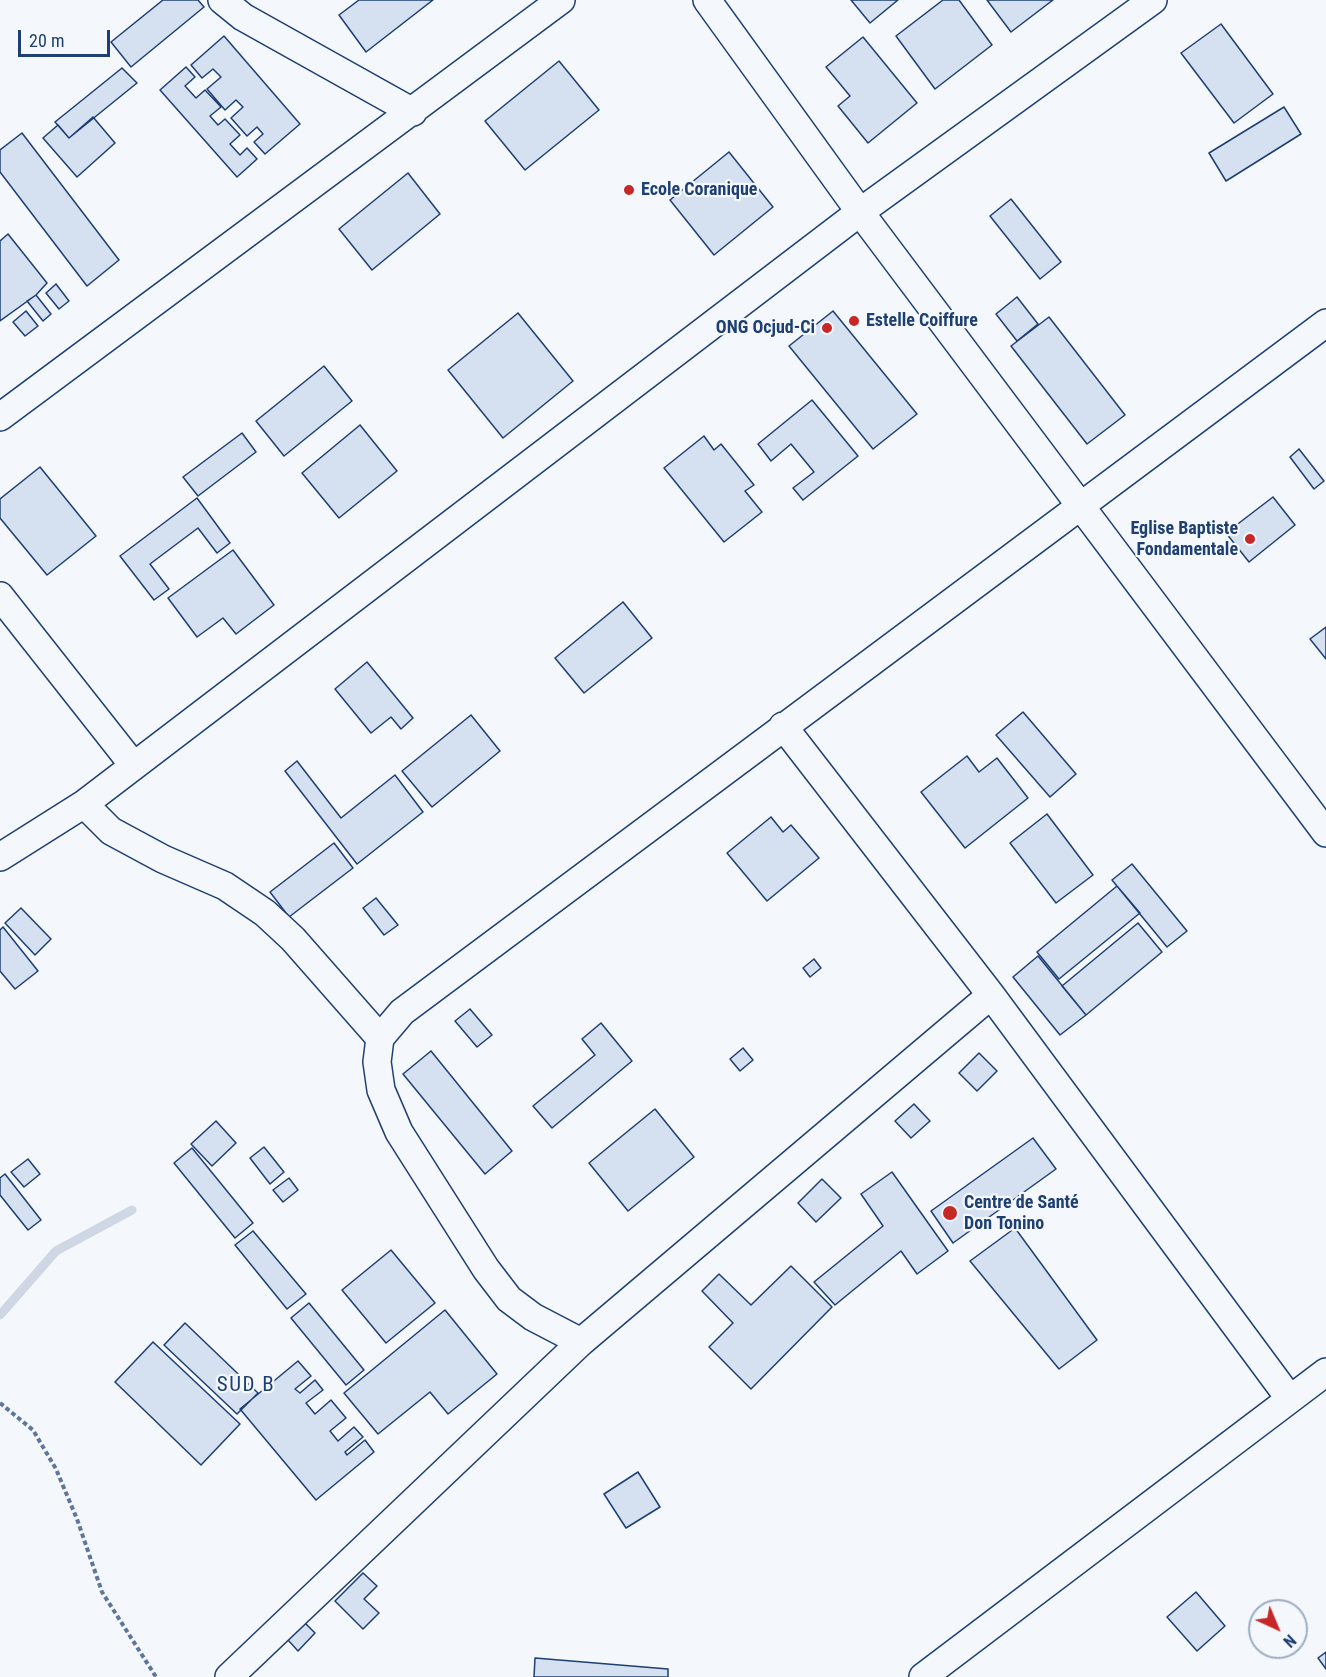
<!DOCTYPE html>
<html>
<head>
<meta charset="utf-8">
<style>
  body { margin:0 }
  #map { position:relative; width:1326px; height:1677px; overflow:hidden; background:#f4f7fb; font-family:"Roboto Condensed",sans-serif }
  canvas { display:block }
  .north { position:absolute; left:1248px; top:1599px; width:60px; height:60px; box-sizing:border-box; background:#f4f7fb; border:2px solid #9eadc5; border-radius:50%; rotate:136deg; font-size:16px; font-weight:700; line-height:24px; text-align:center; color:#1d3f73 }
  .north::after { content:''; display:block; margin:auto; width:21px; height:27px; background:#c62828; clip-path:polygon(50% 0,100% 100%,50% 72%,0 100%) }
  .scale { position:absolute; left:18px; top:30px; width:92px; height:27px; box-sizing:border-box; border:3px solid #1d3f73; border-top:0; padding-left:8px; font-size:18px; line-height:21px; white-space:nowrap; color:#1d3f73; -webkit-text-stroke:4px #f4f7fb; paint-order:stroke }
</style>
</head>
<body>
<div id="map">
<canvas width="1326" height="1677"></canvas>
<div class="north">N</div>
<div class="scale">20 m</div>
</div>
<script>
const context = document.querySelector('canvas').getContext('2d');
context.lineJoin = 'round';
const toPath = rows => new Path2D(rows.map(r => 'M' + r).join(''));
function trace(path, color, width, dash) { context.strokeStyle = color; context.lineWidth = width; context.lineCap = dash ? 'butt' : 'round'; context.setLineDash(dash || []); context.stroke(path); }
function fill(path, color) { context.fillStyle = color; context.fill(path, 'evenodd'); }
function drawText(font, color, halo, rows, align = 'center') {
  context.font = font + ' "Roboto Condensed",sans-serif'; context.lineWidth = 4.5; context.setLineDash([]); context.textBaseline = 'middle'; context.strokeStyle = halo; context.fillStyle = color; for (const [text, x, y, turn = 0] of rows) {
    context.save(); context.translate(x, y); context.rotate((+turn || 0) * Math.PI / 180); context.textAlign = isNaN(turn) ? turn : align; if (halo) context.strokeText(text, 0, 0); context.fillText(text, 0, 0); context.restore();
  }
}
const stream = toPath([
  [0,1315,56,1251,132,1210]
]);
const building = toPath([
  [163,0,198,0,204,7,131,67,111,42,163,0],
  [359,0,433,0,366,52,339,15,359,0],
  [851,0,898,0,870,23,851,0],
  [943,0,959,0,992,45,935,89,896,36,943,0],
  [987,0,1053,0,1011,32,987,0],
  [1221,24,1273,94,1234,123,1181,53,1221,24],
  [224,36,300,124,265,154,254,142,263,134,257,127,247,136,231,118,243,107,236,100,225,110,207,89,221,77,213,69,202,78,191,65,224,36],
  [863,37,917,103,868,143,838,106,850,96,826,67,863,37],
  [559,61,599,110,525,170,485,121,559,61],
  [186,67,195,77,185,86,196,98,205,90,221,107,210,116,218,125,225,119,240,135,230,144,240,155,247,148,257,159,237,177,160,90,186,67],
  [122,68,137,83,69,138,55,122,122,68],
  [1284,107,1301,134,1226,181,1209,153,1284,107],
  [93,117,115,143,77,177,43,138,58,125,69,138,93,117],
  [22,133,119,260,87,286,0,172,0,150,22,133],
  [729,152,773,207,714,255,670,200,729,152],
  [408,173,440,214,372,270,339,229,408,173],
  [1011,199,1061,262,1040,279,990,216,1011,199],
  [8,234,47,283,36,295,0,321,0,241,8,234],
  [56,284,69,301,59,309,46,293,56,284],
  [36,295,51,314,43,321,27,301,36,295],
  [1017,297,1038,324,1017,341,996,314,1017,297],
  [26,311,38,326,25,336,13,322,26,311],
  [833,311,917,414,873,449,789,346,833,311],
  [518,313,573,381,503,438,448,370,518,313],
  [1049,317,1125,415,1087,444,1011,346,1049,317],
  [324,366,352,401,284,456,256,421,324,366],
  [812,400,858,456,803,500,793,488,814,472,791,444,771,461,758,444,812,400],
  [360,425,397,471,339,518,302,473,360,425],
  [242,433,256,452,198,496,183,477,242,433],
  [704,436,714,450,721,444,754,485,745,491,762,512,724,542,664,468,704,436],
  [1299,449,1324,481,1314,489,1290,457,1299,449],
  [40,467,96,536,47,575,0,518,0,499,40,467],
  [1273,497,1295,525,1249,562,1226,533,1273,497],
  [197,498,230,543,217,553,198,528,150,564,169,589,154,600,120,556,197,498],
  [233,550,274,605,236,634,223,618,197,637,168,598,233,550],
  [623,602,652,638,584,693,555,658,623,602],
  [1326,627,1326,659,1310,639,1326,627],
  [367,662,413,718,401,729,391,717,371,733,335,689,367,662],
  [1023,712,1076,774,1050,797,996,735,1023,712],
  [471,715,500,751,432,807,402,771,471,715],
  [967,756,979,772,997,758,1028,798,965,848,921,792,967,756],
  [297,761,341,818,395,775,423,812,357,864,285,771,297,761],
  [1047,814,1093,875,1056,903,1010,843,1047,814],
  [771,817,783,832,791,825,819,858,767,901,727,853,771,817],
  [334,843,353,868,289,917,270,892,334,843],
  [1132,864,1187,931,1167,947,1112,880,1132,864],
  [1117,886,1140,913,1059,979,1037,952,1117,886],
  [376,898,398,925,384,935,363,908,376,898],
  [21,908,51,939,35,955,5,923,21,908],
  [1138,923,1162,952,1086,1015,1062,986,1138,923],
  [3,927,38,971,15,989,0,971,0,930,3,927],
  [1038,956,1086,1015,1060,1035,1013,977,1038,956],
  [814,959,821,968,810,977,803,968,814,959],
  [470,1009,492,1035,477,1047,455,1021,470,1009],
  [601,1023,632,1061,552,1128,533,1106,595,1055,582,1039,601,1023],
  [743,1048,753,1060,740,1071,730,1059,743,1048],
  [431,1051,512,1151,485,1174,403,1074,431,1051],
  [979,1053,997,1071,977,1091,959,1073,979,1053],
  [914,1104,930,1121,911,1138,895,1121,914,1104],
  [655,1109,694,1157,628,1211,589,1163,655,1109],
  [216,1121,236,1143,212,1166,191,1144,216,1121],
  [1033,1138,1056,1169,953,1243,931,1211,1033,1138],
  [264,1147,284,1172,270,1184,250,1158,264,1147],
  [192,1148,253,1223,235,1238,174,1163,192,1148],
  [28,1159,40,1174,24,1187,11,1172,28,1159],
  [892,1172,948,1251,917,1274,901,1251,835,1305,814,1282,883,1226,861,1194,892,1172],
  [5,1174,41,1220,28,1230,0,1195,0,1178,5,1174],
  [289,1178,298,1190,283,1202,273,1190,289,1178],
  [822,1179,841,1198,816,1222,798,1203,822,1179],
  [1015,1228,1097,1340,1059,1369,970,1261,1015,1228],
  [253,1231,306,1294,287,1309,235,1245,253,1231],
  [391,1250,435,1303,386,1343,342,1290,391,1250],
  [791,1266,832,1307,751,1389,709,1347,733,1323,702,1291,719,1274,751,1305,791,1266],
  [309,1303,364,1370,346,1385,291,1318,309,1303],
  [445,1310,497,1374,448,1414,430,1392,378,1434,344,1393,445,1310],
  [185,1323,258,1393,237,1414,164,1345,185,1323],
  [153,1342,240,1424,201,1465,115,1382,153,1342],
  [298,1361,311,1376,295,1389,300,1393,315,1380,323,1390,306,1403,315,1414,331,1400,346,1418,330,1431,338,1441,354,1427,363,1437,345,1452,347,1455,365,1440,374,1452,316,1500,240,1409,298,1361],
  [638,1472,660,1507,626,1528,604,1494,638,1472],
  [363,1573,377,1586,364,1599,379,1613,363,1629,335,1601,363,1573],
  [1196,1592,1225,1626,1197,1651,1167,1617,1196,1592],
  [305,1623,315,1633,298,1651,288,1640,305,1623],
  [1326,1652,1326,1669,1318,1658,1326,1652],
  [535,1658,668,1669,668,1677,534,1677,535,1658]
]);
const path = toPath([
  [0,1403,33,1430,56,1469,77,1519,102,1592,156,1677]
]);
const street = toPath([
  [222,0,243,17,413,112],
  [707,0,860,212,1326,833],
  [0,417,561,0],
  [0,596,134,766],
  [783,726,991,995,1290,1399],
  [84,804,111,831,163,859,225,886,265,913,293,939,380,1038],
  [0,857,84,804,860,212,1153,0],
  [581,1342,533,1317,509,1299,486,1269,399,1132,381,1090,377,1062,380,1038,402,1012,1326,323],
  [229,1677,581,1342,991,995],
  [923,1677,1326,1372]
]);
const markers = [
  [629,190,6,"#c62828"],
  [854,321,6,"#c62828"],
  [827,328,6,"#c62828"],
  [1250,539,6,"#c62828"],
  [950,1213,8,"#c62828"]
];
const poiNames = [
  ["Ecole Coranique",641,190],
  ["Estelle Coiffure",866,321],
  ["ONG Ocjud-Ci",815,328,"right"],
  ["Eglise Baptiste",1238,529,"right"],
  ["Fondamentale",1238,550,"right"],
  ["Centre de Santé",964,1203],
  ["Don Tonino",964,1224]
];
const quarterNames = [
  ["SUD B",246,1386]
];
trace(stream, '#cfd7e4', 9);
fill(building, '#d5e0f0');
trace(building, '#1d3f73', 1.5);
trace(street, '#1d3f73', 30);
trace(path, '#5e769c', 4, [4.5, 3]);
trace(street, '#f4f7fb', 27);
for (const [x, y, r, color] of markers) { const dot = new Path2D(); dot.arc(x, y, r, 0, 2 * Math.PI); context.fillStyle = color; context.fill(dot); trace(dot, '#f4f7fb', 2); }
drawText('bold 18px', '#1d3f73', '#f4f7fb', poiNames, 'left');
context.letterSpacing = '1.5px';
drawText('21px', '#1d3f73', '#f4f7fb', quarterNames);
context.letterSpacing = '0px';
</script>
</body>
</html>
